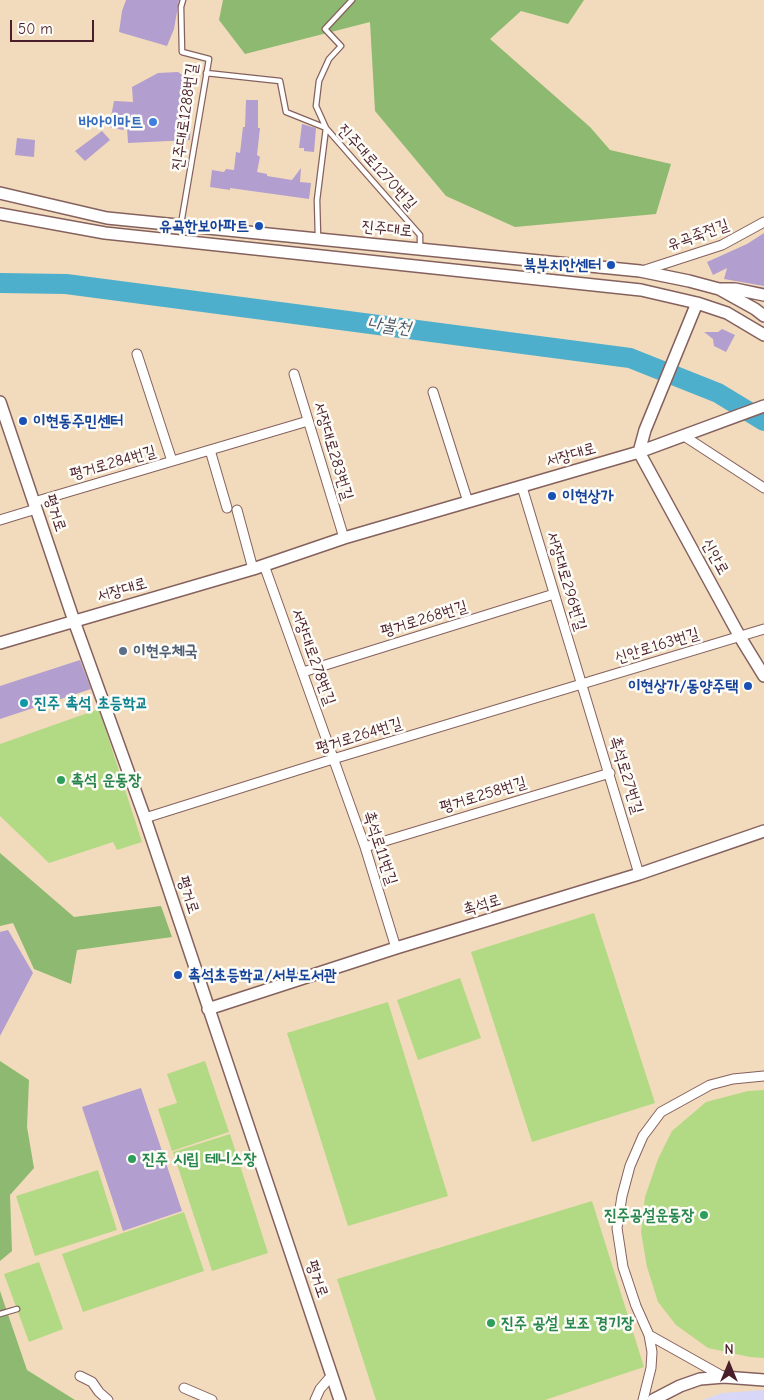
<!DOCTYPE html>
<html>
<head>
<meta charset="utf-8">
<style>
  body { margin:0 }
  #map { position:relative; width:764px; height:1400px; overflow:hidden; background:#f2dbbc; font-family:"Comic Neue",sans-serif }
  canvas { display:block }
  .north { position:absolute; left:704px; top:1340px; width:50px; height:50px; -webkit-text-stroke:4px #fdfcf7; paint-order:stroke; rotate:0deg; font-size:14px; font-weight:700; line-height:20px; text-align:center; color:#4a1f2b }
  .north::after { content:''; display:block; margin:auto; width:18px; height:22px; background:#4a1f2b; clip-path:polygon(50% 0,100% 100%,50% 72%,0 100%) }
  .scale { position:absolute; left:10px; top:20px; width:84px; height:22px; box-sizing:border-box; border:2px solid #4a1f2b; border-top:0; padding-left:6px; font-size:15px; line-height:18px; white-space:nowrap; color:#4a1f2b; -webkit-text-stroke:4px #fdfcf7; paint-order:stroke }
</style>
</head>
<body>
<div id="map">
<canvas width="764" height="1400"></canvas>
<div class="north">N</div>
<div class="scale">50 m</div>
</div>
<script>
const context = document.querySelector('canvas').getContext('2d');
context.lineJoin = 'round';
function fill(path, color) { context.fillStyle = color; context.fill(path, 'evenodd'); }
const toPath = rows => new Path2D(rows.map(r => 'M' + r).join(''));
function trace(path, color, width, dash) { context.strokeStyle = color; context.lineWidth = width; context.lineCap = dash ? 'butt' : 'round'; context.setLineDash(dash || []); context.stroke(path); }
function drawText(font, color, halo, rows, align = 'center') {
  context.font = font + ' "Comic Neue","Poor Story",sans-serif'; context.lineWidth = 5; context.setLineDash([]); context.textBaseline = 'middle'; context.strokeStyle = halo; context.fillStyle = color; for (const [text, x, y, turn = 0] of rows) {
    context.save(); context.translate(x, y); context.rotate((+turn || 0) * Math.PI / 180); context.textAlign = isNaN(turn) ? turn : align; if (halo) context.strokeText(text, 0, 0); context.fillText(text, 0, 0); context.restore();
  }
}
const built = toPath([
  [764,1390,764,1400,703,1400,722,1393]
]);
const green = toPath([
  [99,709,142,842,117,850,113,842,49,863,0,816,0,744],
  [594,913,655,1103,532,1142,471,952],
  [460,978,481,1038,418,1060,397,1000],
  [388,1002,448,1196,348,1226,287,1033],
  [205,1061,229,1132,172,1151,158,1109,177,1103,167,1074],
  [764,1090,764,1358,750,1357,708,1348,676,1325,658,1302,647,1267,641,1232,645,1197,658,1159,672,1131,706,1102,748,1091],
  [230,1134,268,1253,212,1271,173,1152],
  [98,1170,117,1230,35,1256,16,1196],
  [592,1201,644,1367,545,1400,376,1400,337,1279],
  [184,1212,204,1271,83,1312,62,1254],
  [39,1262,63,1329,29,1342,4,1274]
]);
const forest = toPath([
  [223,0,584,0,568,24,521,11,490,39,590,127,610,150,671,164,656,214,515,227,446,196,375,111,370,22,245,54,219,20],
  [0,853,74,917,161,906,172,937,77,950,71,984,34,969,13,923,0,926],
  [0,1061,29,1080,27,1127,34,1168,10,1195,12,1251,0,1261],
  [0,1291,27,1370,75,1400,0,1400]
]);
const river = toPath([
  [0,283,66,284,630,358,718,393,764,421]
]);
const building = toPath([
  [126,0,179,0,174,29,167,46,119,32,122,11],
  [178,72,185,77,192,78,190,140,128,143,127,127,123,130,109,127,114,101,133,102,132,87,158,73],
  [246,100,258,100,258,128,260,128,257,155,260,157,257,172,267,174,267,176,292,180,301,168,300,182,311,183,309,199,230,188,230,190,210,187,212,170,224,172,226,169,234,170,236,152,240,153,243,127,245,127],
  [302,124,316,128,314,152,304,151,304,148,299,148],
  [102,131,110,140,85,161,75,151],
  [17,138,35,140,34,157,15,155],
  [764,233,764,286,724,279,727,268,713,275,707,262,747,244],
  [722,329,735,335,726,352,714,346,713,339,704,332,718,332],
  [80,660,91,689,0,719,0,686],
  [8,930,33,973,0,1036,0,932],
  [141,1088,182,1211,123,1231,82,1107]
]);
const service = toPath([
  [352,0,325,29,341,46,329,59,319,81,316,106,326,128,420,235,420,248],
  [206,73,280,81,286,112,326,128,317,200,318,237],
  [181,224,209,59,182,52,181,7,183,0],
  [0,1314,17,1309]
]);
const minor = toPath([
  [642,271,722,245,764,222],
  [137,354,172,461],
  [294,374,344,538],
  [433,392,468,502],
  [684,436,764,488],
  [210,450,227,508],
  [522,487,639,874],
  [34,502,308,421],
  [237,510,253,569],
  [0,520,36,509],
  [264,565,365,847,396,948],
  [303,672,554,594],
  [145,818,333,759,764,629],
  [365,847,610,773],
  [649,1335,724,1377],
  [80,1376,92,1382,99,1392,108,1400],
  [184,1388,212,1400],
  [315,1400,320,1389,332,1375],
  [643,1400,651,1368,652,1352,649,1335,636,1306,623,1267,617,1228,622,1196,630,1166,643,1136,661,1112,710,1085,733,1079,764,1076]
]);
const tertiary = toPath([
  [0,193,107,218,640,271,689,281,719,289,755,309,764,316],
  [0,214,105,233,641,290,697,303,727,313,764,335],
  [721,289,735,289,764,295],
  [697,303,645,430,639,452,740,637,764,676],
  [0,402,74,621,145,818,340,1400],
  [0,643,253,569,344,538,639,452,764,406],
  [208,1009,396,948,639,874,764,831],
  [653,1400,680,1386,700,1379,724,1377,764,1380]
]);
const markers = [
  [153,122,5,"#3f7fe0"],
  [259,226,5,"#1a4fb4"],
  [611,265,5,"#1a4fb4"],
  [23,421,5,"#1a4fb4"],
  [552,496,5,"#1a4fb4"],
  [123,651,5,"#5c6f8a"],
  [748,686,5,"#1a4fb4"],
  [24,703,5,"#0f9aa8"],
  [61,780,5,"#2e9e5b"],
  [178,975,5,"#1a4fb4"],
  [132,1159,5,"#2e9e5b"],
  [704,1215,5,"#2e9e5b"],
  [491,1323,5,"#2e9e5b"]
];
const streetNames = [
  ["진주대로1288번길",185,117,-82],
  ["진주대로1270번길",377,167,48],
  ["진주대로",387,229,6],
  ["유곡죽전길",698,235,-20],
  ["서장대로283번길",333,451,73],
  ["서장대로",571,455,-16],
  ["평거로284번길",113,463,-16],
  ["평거로",55,513,71],
  ["신안로",715,557,61],
  ["서장대로296번길",566,581,73],
  ["서장대로",122,590,-16],
  ["평거로268번길",424,619,-17],
  ["신안로163번길",657,646,-17],
  ["서장대로278번길",313,657,70],
  ["평거로264번길",359,736,-17],
  ["촉석로27번길",626,775,73],
  ["평거로258번길",483,795,-17],
  ["촉석로11번길",380,848,72],
  ["평거로",188,895,72],
  ["촉석로",482,905,-17],
  ["평거로",317,1279,71]
];
const shopNames = [
  ["바아이마트",143,122]
];
const transitNames = [
  ["유곡한보아파트",249,226],
  ["북부치안센터",601,265],
  ["이현동주민센터",33,421,"left"],
  ["이현상가",562,496,"left"],
  ["이현상가/동양주택",738,686],
  ["촉석초등학교/서부도서관",188,975,"left"]
];
const serviceNames = [
  ["이현우체국",133,651]
];
const cultureNames = [
  ["진주 촉석 초등학교",34,703]
];
const leisureNames = [
  ["촉석 운동장",71,780],
  ["진주 시립 테니스장",142,1159],
  ["진주공설운동장",694,1215,"right"],
  ["진주 공설 보조 경기장",501,1323]
];
const waterNames = [
  ["나불천",389,326,8]
];
fill(built, '#d9d7f7');
fill(green, '#b2d983');
fill(forest, '#8db971');
trace(river, '#4eafcd', 20);
fill(building, '#b29ecf');
trace(service, '#85615e', 7);
trace(minor, '#85615e', 11);
trace(tertiary, '#85615e', 14);
trace(service, '#fff', 4.5);
trace(minor, '#fff', 9);
trace(tertiary, '#fff', 11);
for (const [x, y, r, color] of markers) { const dot = new Path2D(); dot.arc(x, y, r, 0, 2 * Math.PI); context.fillStyle = color; context.fill(dot); trace(dot, '#fdfcf7', 2); }
drawText('16px', '#4a1f2b', '#fdfcf7', streetNames);
drawText('bold 16px', '#366cbe', '#fdfcf7', shopNames, 'right');
drawText('bold 16px', '#164399', '#fdfcf7', transitNames, 'right');
drawText('bold 16px', '#4e5e75', '#fdfcf7', serviceNames, 'left');
drawText('bold 16px', '#0d838f', '#fdfcf7', cultureNames, 'left');
drawText('bold 16px', '#27864d', '#fdfcf7', leisureNames, 'left');
drawText('italic 18px', '#4c596c', '#fdfcf7', waterNames);
</script>
</body>
</html>
